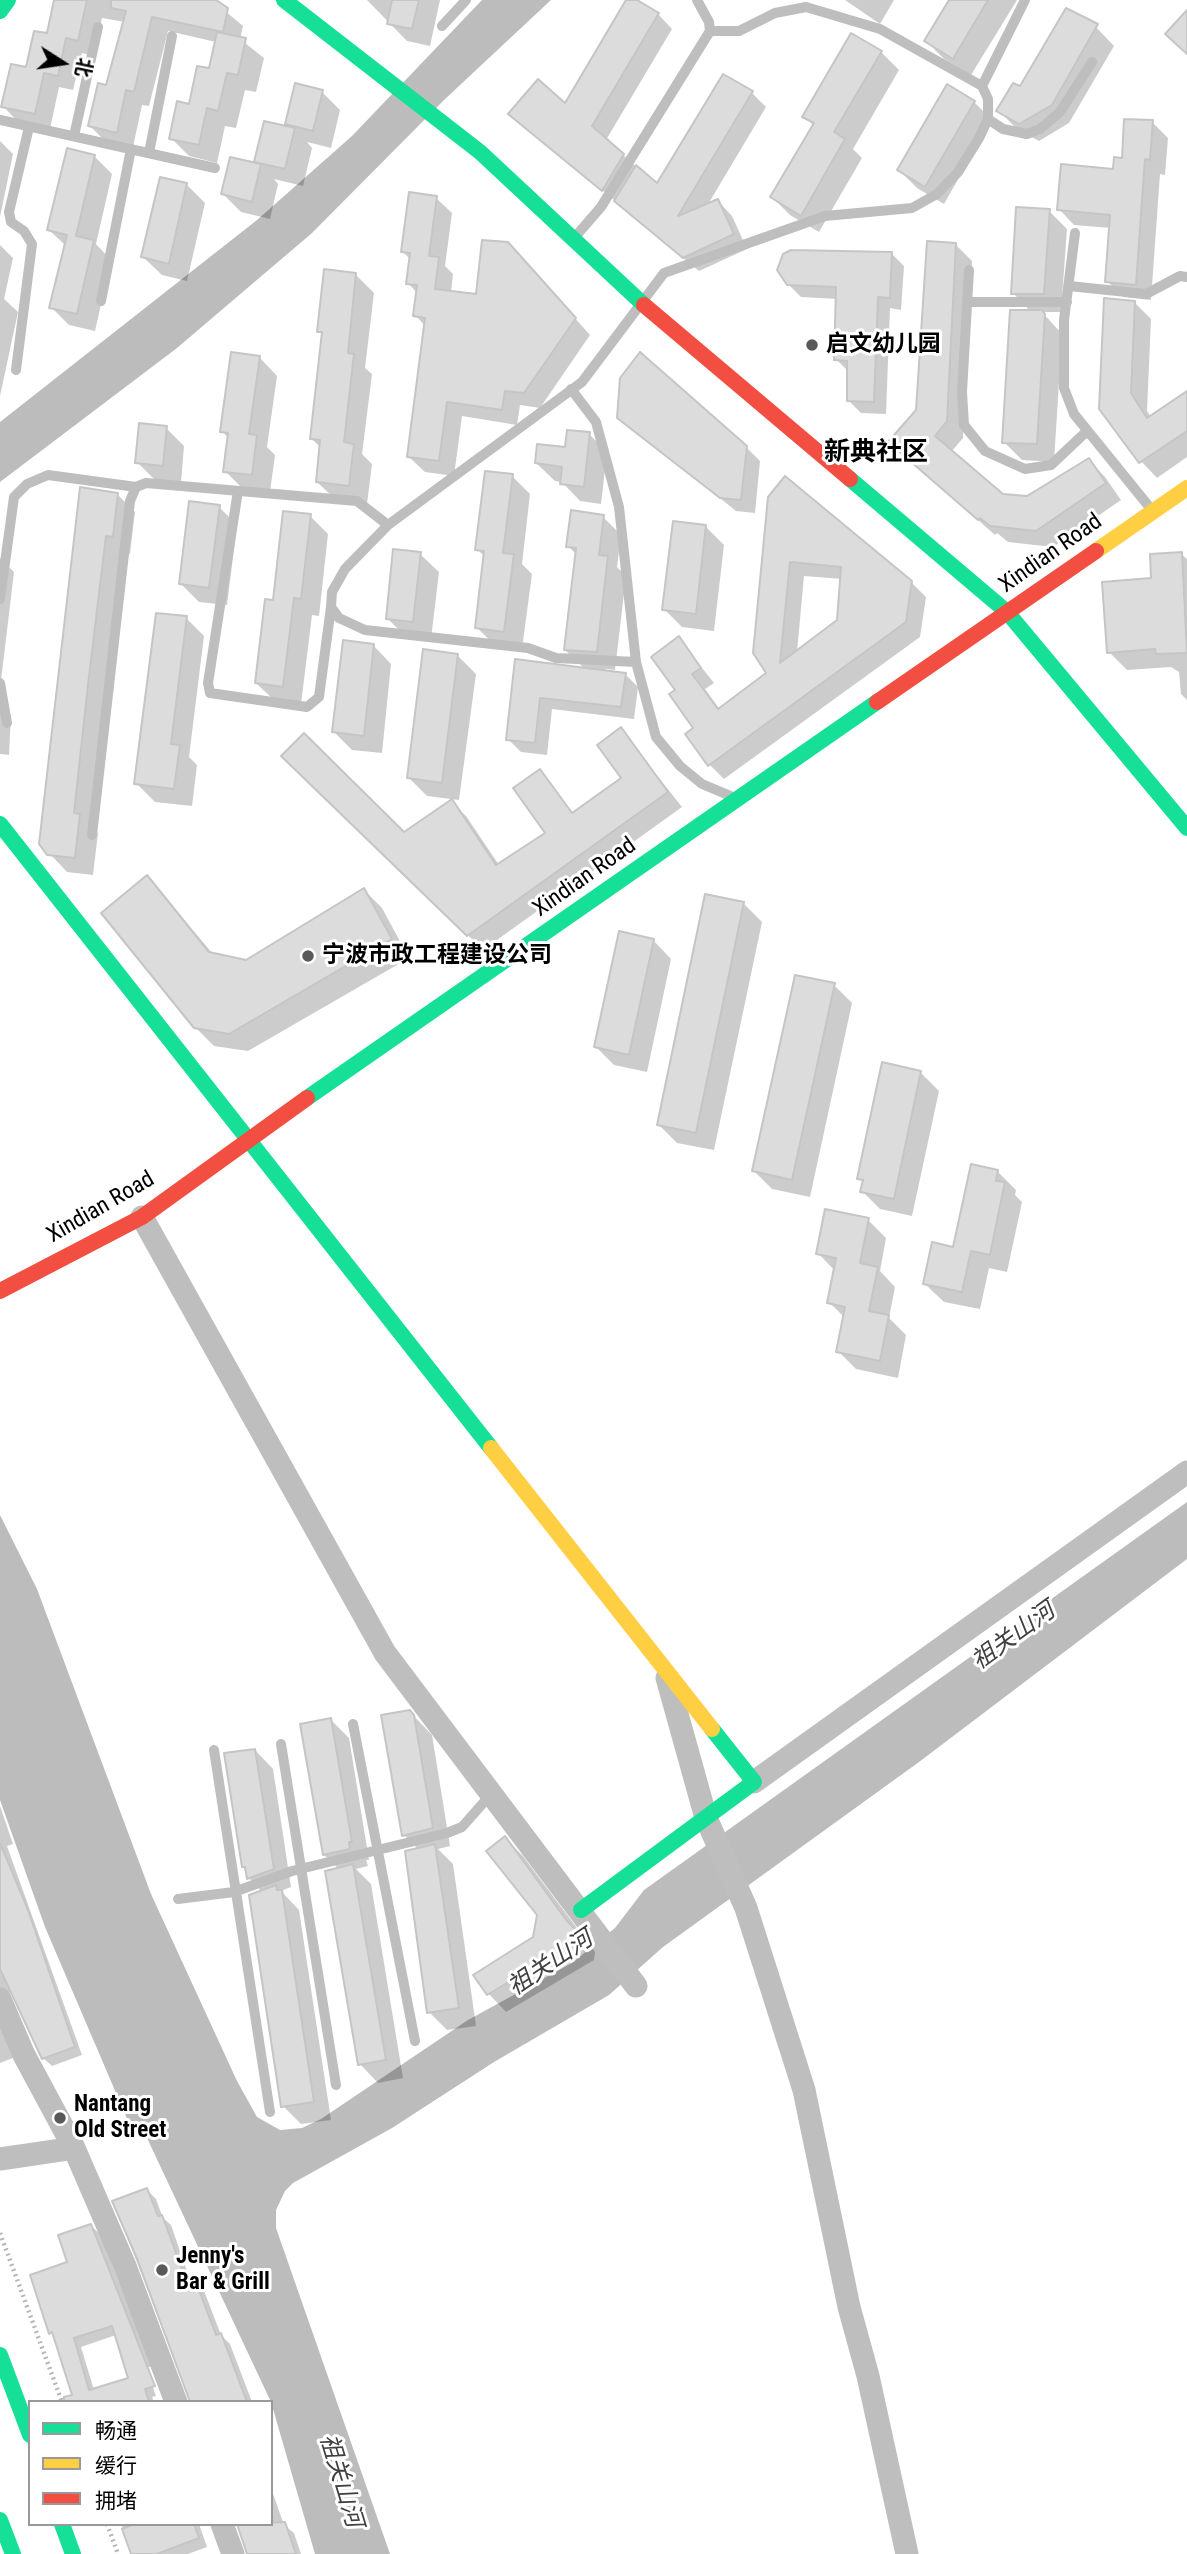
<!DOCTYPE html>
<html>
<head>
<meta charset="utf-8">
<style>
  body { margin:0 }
  #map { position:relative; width:1187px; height:2554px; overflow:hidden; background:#fff; font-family:"Roboto Condensed","Noto Sans SC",sans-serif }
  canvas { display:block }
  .legend { position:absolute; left:28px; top:2400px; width:245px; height:126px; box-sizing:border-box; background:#fff; border:2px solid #999; margin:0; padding:9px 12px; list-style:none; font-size:21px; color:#000 }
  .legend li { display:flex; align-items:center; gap:14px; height:35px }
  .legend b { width:35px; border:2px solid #999 }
  .north { position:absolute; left:28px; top:28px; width:70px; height:70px; -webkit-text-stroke:5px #fff; paint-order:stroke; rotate:102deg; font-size:19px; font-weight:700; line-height:28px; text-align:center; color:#000 }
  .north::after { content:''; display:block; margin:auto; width:24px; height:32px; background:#000; clip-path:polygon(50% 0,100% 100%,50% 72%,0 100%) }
</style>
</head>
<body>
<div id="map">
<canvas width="1187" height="2554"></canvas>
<ul class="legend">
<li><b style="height:9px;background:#16e098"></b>畅通</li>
<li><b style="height:9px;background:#ffcf43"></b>缓行</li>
<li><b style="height:9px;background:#f24e42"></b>拥堵</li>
</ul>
<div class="north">北</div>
</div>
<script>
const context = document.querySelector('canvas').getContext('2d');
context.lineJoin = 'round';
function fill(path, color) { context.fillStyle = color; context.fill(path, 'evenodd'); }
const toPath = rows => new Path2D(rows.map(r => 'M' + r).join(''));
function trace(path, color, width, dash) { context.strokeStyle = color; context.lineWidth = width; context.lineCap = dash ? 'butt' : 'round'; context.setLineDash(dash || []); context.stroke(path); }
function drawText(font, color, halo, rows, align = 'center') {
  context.font = font + ' "Roboto Condensed","Noto Sans SC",sans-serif'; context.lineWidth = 6; context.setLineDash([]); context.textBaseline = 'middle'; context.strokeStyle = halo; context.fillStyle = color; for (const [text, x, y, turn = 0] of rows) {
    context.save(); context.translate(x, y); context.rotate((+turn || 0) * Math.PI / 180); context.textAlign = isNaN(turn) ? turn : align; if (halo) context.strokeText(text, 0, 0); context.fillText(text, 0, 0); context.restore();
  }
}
const water = toPath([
  [482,0,551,0,444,100,312,233,177,348,0,482,0,422,257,220,352,136],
  [1187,1502,1187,1559,919,1762,663,1947,609,1995,494,2062,392,2128,293,2183,285,2191,276,2210,276,2228,390,2554,315,2554,271,2402,147,2138,128,2121,45,1927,0,1800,0,1515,37,1589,151,1894,237,2081,257,2117,280,2130,302,2128,321,2119,468,2020,572,1963,615,1928,644,1890]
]);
const shadow = toPath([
  [56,0,212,0,243,26,240,39,264,58,256,92,245,90,236,128,225,126,217,163,189,156,171,138,210,70,216,42,168,31,149,106,142,105,133,147,106,142,90,126,107,87,125,22,102,18,93,56,82,53,73,90,59,87,50,129,18,122,3,106,48,35],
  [367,0,440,0,430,46,407,41],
  [628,0,634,0,658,14,672,29,606,140,658,186,752,93,766,107,707,206,718,201,732,216,747,249,699,271,511,114,566,106],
  [845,0,894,0,880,24],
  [951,0,1017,0,971,75,944,59,926,41],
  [1093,24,1114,46,1069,123,1039,141,1017,129,999,111],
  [881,52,899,70,853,149,862,158,819,232,790,215,772,197,814,126,804,116],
  [322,92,340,110,331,148,307,142,312,148,303,186,274,179,278,184,270,219,241,212,223,194,231,159,261,166,256,161,292,129,287,124],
  [974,102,992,120,944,204,917,188,899,170],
  [1152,122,1168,138,1165,175,1160,174,1151,300,1123,297,1107,281,1111,228,1074,225,1059,209,1114,171],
  [0,141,13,154,0,217],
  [94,156,112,174,96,244,111,260,95,331,69,325,51,307,66,246,49,230],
  [187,185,205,203,187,281,162,275,143,257],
  [436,198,452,213,445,266,453,274,451,292,478,296,523,260,590,335,540,408,520,405,517,425,462,416,454,476,425,472,409,457,426,327,415,315,418,294,408,283,411,260,402,251],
  [1049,211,1067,229,1061,312,1042,312,1062,334,1054,462,1022,460,1004,442,1031,312,1013,293],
  [955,244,972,261,963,438,951,452,1003,495,1027,498,1089,460,1105,477,1121,500,1053,547,1008,542,997,533,995,535,890,442,917,410],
  [0,245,13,258,4,299,18,312,0,396],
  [892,254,904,266,901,310,890,308,886,414,861,413,848,400,849,372,836,359,838,299,801,297,788,284],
  [356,275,374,293,365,368,372,374,362,454,372,464,367,504,336,500,317,482,321,448,311,438,324,336,319,331],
  [1134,302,1151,319,1147,411,1151,417,1187,393,1187,457,1157,478,1141,461,1101,408],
  [259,357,277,376,267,447,275,455,270,492,243,489,225,471,229,439,222,431],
  [619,417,746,447,760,461,755,513,736,511],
  [166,428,184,446,181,483,155,480,137,462],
  [589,434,607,452,601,504,580,501,562,482,555,481,536,463,566,449],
  [512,476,530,494,522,564,532,574,522,649,495,645,476,627,485,557,477,549],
  [82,489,117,494,135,512,130,554,124,553,92,828,98,833,93,875,67,872,49,853],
  [770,497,911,582,926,597,920,637,724,779,709,764,678,691,679,639,714,683,705,689,720,710,769,673],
  [804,576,842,579,838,621,797,652],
  [219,507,237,525,227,605,199,602,181,584],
  [310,516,328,534,319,616,312,615,301,704,275,701,256,683],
  [603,517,621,535,617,567,626,576,615,670,606,669,605,672,625,674,638,687,634,719,552,709,547,755,521,752,508,739,516,661,585,669,565,650,577,555,568,546],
  [705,526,724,545,714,631,682,627,664,609],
  [420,554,439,572,431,639,406,637,388,619],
  [1181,554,1187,559,1187,700,1181,694,1179,672,1171,667,1127,670,1109,652,1153,580],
  [0,558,14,572,0,689],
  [186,618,204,636,189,757,197,765,192,806,155,802,136,783],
  [373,645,391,664,382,753,352,750,334,732],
  [457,655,476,674,459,800,427,796,409,778],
  [0,703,11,715,9,755,0,754],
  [621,730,682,807,483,950,284,756,403,834,451,802,466,816,499,865,547,833,539,771,574,814,623,779],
  [147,877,213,954,246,961,364,890,382,908,409,958,248,1051,214,1046,195,1027],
  [744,904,762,922,714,1150,677,1143,659,1125],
  [653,940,671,959,647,1072,614,1065,596,1047],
  [834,985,852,1003,810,1197,772,1189,754,1171],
  [920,1072,939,1091,912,1216,880,1209,862,1191,864,1183,859,1178],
  [998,1172,1016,1190,1015,1195,1022,1202,1007,1272,989,1268,980,1309,944,1302,925,1284,954,1249],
  [868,1220,886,1238,880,1271,895,1287,889,1318,906,1335,898,1378,856,1369,838,1351,845,1318,829,1302,835,1271,818,1253],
  [410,1712,432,1735,450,1846,438,1849,453,1864,476,2026,447,2030,429,2012,419,1850,404,1835],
  [331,1720,349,1738,369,1860,366,1860,368,1866,356,1869,371,1884,403,2078,378,2083,360,2064,339,1869,324,1855],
  [255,1750,273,1769,291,1887,281,1891,299,1910,331,2120,301,2124,283,2106,262,1892,249,1878,243,1867],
  [0,1806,13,1844,7,1846,82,2055,52,2066,43,2058,16,1996,10,1992,0,1997],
  [505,1838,523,1856,595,1952,594,1960,506,2012,488,1993,535,1938,538,1915],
  [0,2024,13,2058,0,2063],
  [147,2190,156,2199,163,2218,171,2225,190,2280,194,2279,203,2288,221,2335,230,2344,252,2402,190,2402,114,2202],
  [91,2226,100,2234,152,2366,146,2368,156,2396,152,2397,154,2402,77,2402,32,2276,69,2263],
  [116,2335,130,2379,94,2390,81,2347],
  [271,2488,284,2525,294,2533,301,2554,247,2554,271,2524],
  [121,2524,199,2524,207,2547,188,2554,133,2554]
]);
const building = toPath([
  [54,0,87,0,78,41,66,38,58,76,44,73,35,114,1,107,11,64,26,67,34,31,47,33,54,0],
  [111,0,216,0,228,8,223,32,152,17,134,92,126,90,117,133,88,126,98,83,106,85,126,11,111,8,111,0],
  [392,0,419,0,412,29,387,24,392,0],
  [626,0,637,0,659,13,592,126,624,154,602,191,508,114,538,79,565,103,626,0],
  [949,0,988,0,953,59,924,41,949,0],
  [1066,8,1098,24,1052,105,1019,124,996,111,1013,83,1020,86,1066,8],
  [1187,10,1187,54,1165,34,1187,10],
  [217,32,246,38,238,75,227,73,218,111,207,108,199,145,169,139,177,101,189,104,197,66,209,68,217,32],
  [851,33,882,51,834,132,845,139,801,216,770,197,814,123,802,117,851,33],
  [723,74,753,91,678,216,718,199,734,234,683,258,614,201,636,165,657,183,723,74],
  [295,83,323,90,313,131,285,124,295,83],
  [947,84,975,101,925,187,897,170,947,84],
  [1124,119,1153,120,1150,160,1145,159,1136,285,1105,282,1110,215,1057,210,1061,164,1113,169,1114,157,1122,158,1124,119],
  [264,121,295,128,285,169,254,162,264,121],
  [67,148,95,155,76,236,94,240,77,314,49,308,67,235,47,230,67,148],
  [230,157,261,164,252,202,221,194,230,157],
  [160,177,187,183,169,264,141,257,160,177],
  [409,192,437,196,429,256,439,257,435,289,476,294,482,240,508,242,576,318,524,393,505,391,502,410,447,402,439,461,407,457,425,318,413,316,417,285,406,284,410,253,401,252,409,192],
  [1016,207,1050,209,1044,294,1011,294,1016,207],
  [927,241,956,243,947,421,935,436,1003,494,1027,496,1089,458,1106,483,1036,531,990,526,980,518,978,520,888,442,916,410,927,241],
  [791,250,892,252,890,298,878,297,874,402,847,401,847,361,834,360,836,287,787,285,777,270,783,254,791,250],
  [324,269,356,273,348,353,354,354,344,442,354,444,349,486,316,482,320,440,310,439,322,332,317,332,324,269],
  [1104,298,1135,301,1131,393,1147,418,1187,391,1187,431,1139,463,1099,409,1104,298],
  [1010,310,1042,310,1045,314,1037,444,1002,443,1010,310],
  [231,352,260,356,249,434,257,435,252,475,223,472,228,433,220,432,231,352],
  [640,352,747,446,741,500,720,498,617,418,620,378,640,352],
  [139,423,167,426,163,466,135,463,139,423],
  [567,430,590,432,584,487,560,484,562,467,535,463,537,444,565,447,567,430],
  [485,471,513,474,503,553,514,554,504,632,475,628,484,551,475,550,485,471],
  [785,476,912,581,906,622,708,766,685,734,693,728,669,694,675,690,651,657,679,636,701,668,692,674,718,709,766,673,753,653,768,497,785,476],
  [790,562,841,567,837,620,780,663,790,562],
  [80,487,118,493,113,537,106,536,88,685,74,813,80,814,75,858,47,855,39,844,80,487],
  [189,501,220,505,209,588,179,584,189,501],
  [571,510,604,515,599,555,608,556,597,652,564,650,576,548,566,547,571,510],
  [283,511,311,514,301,599,294,598,283,687,255,683,265,599,273,600,283,511],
  [673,521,706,525,696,614,662,610,673,521],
  [393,549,421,552,413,622,386,619,393,549],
  [1182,552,1187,653,1156,654,1155,649,1107,653,1102,582,1151,578,1150,554,1182,552],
  [156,613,187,616,171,744,180,745,174,789,134,784,156,613],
  [343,640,374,644,364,736,332,732,343,640],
  [423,649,458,654,442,783,407,778,423,649],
  [515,659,626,673,621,707,540,698,535,743,506,740,515,659],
  [621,727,668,792,467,936,281,756,304,733,404,832,452,799,496,865,545,833,513,788,540,769,572,813,621,778,597,745,621,727],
  [147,875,209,952,246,960,364,888,392,939,229,1034,194,1028,101,913,147,875],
  [705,894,744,902,696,1133,657,1125,705,894],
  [619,931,654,939,629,1055,594,1047,619,931],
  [795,975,835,983,792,1180,752,1171,795,975],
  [882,1062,921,1071,894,1199,860,1192,863,1180,857,1179,882,1062],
  [971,1164,998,1170,996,1181,1005,1182,990,1255,971,1251,962,1292,923,1284,932,1242,953,1247,971,1164],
  [825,1209,869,1218,860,1263,878,1267,869,1311,889,1315,880,1361,836,1352,845,1307,827,1303,836,1258,816,1254,825,1209],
  [410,1710,414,1715,433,1828,402,1836,381,1715,410,1710],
  [331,1718,352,1842,349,1842,350,1849,323,1855,300,1724,331,1718],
  [255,1749,274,1869,247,1879,245,1867,242,1867,224,1753,255,1749],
  [505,1836,567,1921,578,1932,576,1942,487,1995,473,1975,533,1937,537,1915,486,1851,505,1836],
  [0,1843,28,1910,75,2047,42,2059,0,1969,0,1843],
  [435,1844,459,2008,427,2013,405,1851,435,1844],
  [353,1864,386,2060,358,2065,325,1871,353,1864],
  [276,1885,277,1890,282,1890,314,2102,281,2107,249,1895,276,1885],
  [147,2188,158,2216,162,2215,186,2280,194,2277,216,2335,221,2333,247,2402,190,2402,138,2261,112,2201,147,2188],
  [91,2224,155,2386,145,2389,149,2402,64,2402,64,2397,72,2395,52,2332,49,2334,30,2275,67,2262,58,2235,91,2224],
  [112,2326,128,2378,89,2390,74,2338,112,2326],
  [285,2522,296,2554,247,2554,237,2524,285,2522],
  [134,2524,194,2524,199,2538,157,2554,131,2554,122,2529,134,2524]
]);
const path = toPath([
  [0,2233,62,2402],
  [107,2524,118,2554]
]);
const lane = toPath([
  [442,26,466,0],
  [710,31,739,31,775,13,806,7,880,29,982,86],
  [988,119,1003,129,1027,134,1040,129,1060,112,1092,62],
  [0,120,215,168],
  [74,136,98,27],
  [149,153,172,36],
  [1075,233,1064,320,1064,388,1074,414,1151,509],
  [575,237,601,207,710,31,709,22,697,0],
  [969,270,962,392,964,425,985,451,1025,469,1051,465,1087,431],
  [1069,286,1146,294,1180,276,1187,277],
  [101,301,131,149],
  [967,302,1067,302],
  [16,370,32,244,24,231,11,222,9,212,29,127],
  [571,389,596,422,619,507,636,662,656,737,680,766,702,784,733,797],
  [238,491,208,683,210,693,307,707,319,697,331,607],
  [0,599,14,497,27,484,48,475,136,487],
  [636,662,556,658,528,648,365,630,339,618,331,607,332,592,345,569,388,525,582,382,664,273,825,216,912,208,937,194,958,172,979,138,988,119,988,99,982,86,1025,0],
  [0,683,7,723],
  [92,835,130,501,136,487,146,483,357,501,388,525],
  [353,1724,415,2041],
  [281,1744,336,2085],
  [214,1750,270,2112],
  [178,1899,234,1892,292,1871,447,1833,462,1827,492,1793]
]);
const street = toPath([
  [142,1217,385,1653,636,1986],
  [667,1678,706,1818,746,1908,804,2090,849,2307,868,2376,907,2554],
  [754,1782,1187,1472],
  [0,1999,24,2055,74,2148,125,2266,176,2402],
  [0,2159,74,2148],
  [222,2524,233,2554]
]);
const fast = toPath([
  [284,0,480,152,644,305],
  [0,11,8,0],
  [850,479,1007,612,1187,828],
  [0,824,491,1448],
  [307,1098,877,702],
  [581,1910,754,1782,712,1729],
  [0,2355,30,2435],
  [0,2520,13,2554],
  [62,2524,73,2554]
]);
const slow = toPath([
  [1096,551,1187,488],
  [491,1448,712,1729]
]);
const jam = toPath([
  [644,305,850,479],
  [877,702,1096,551],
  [0,1291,142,1217,307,1098]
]);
const markers = [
  [812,345,7,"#595959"],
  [308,956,7,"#595959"],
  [60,2118,7,"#595959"],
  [162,2270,7,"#595959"]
];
const poiNames = [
  ["启文幼儿园",826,345],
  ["宁波市政工程建设公司",322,956],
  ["Nantang",74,2105],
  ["Old Street",74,2131],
  ["Jenny's",176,2257],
  ["Bar & Grill",176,2283]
];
const streetNames = [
  ["Xindian Road",1051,554,-35],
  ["Xindian Road",585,878,-35],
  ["Xindian Road",101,1208,-30]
];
const waterNames = [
  ["祖关山河",1014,1637,-36],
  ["祖关山河",551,1964,-34],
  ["祖关山河",340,2481,73]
];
const quarterNames = [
  ["新典社区",876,453]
];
fill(water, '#bcbcbc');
fill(shadow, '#0003');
fill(building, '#dcdcdc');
trace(building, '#c5c5c5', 2);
trace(path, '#b8b8b8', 4.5, [2, 3.5]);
trace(lane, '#bebebe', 10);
trace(street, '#bebebe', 23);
trace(fast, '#16e098', 16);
trace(slow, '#ffcf43', 16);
trace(jam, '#f24e42', 16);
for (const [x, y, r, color] of markers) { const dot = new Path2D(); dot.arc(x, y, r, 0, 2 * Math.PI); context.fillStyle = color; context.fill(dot); trace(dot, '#fff', 2.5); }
drawText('bold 23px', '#000', '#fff', poiNames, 'left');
drawText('23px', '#000', '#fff', streetNames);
drawText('italic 24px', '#404040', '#fff', waterNames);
drawText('bold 26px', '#000', '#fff', quarterNames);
</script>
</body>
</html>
